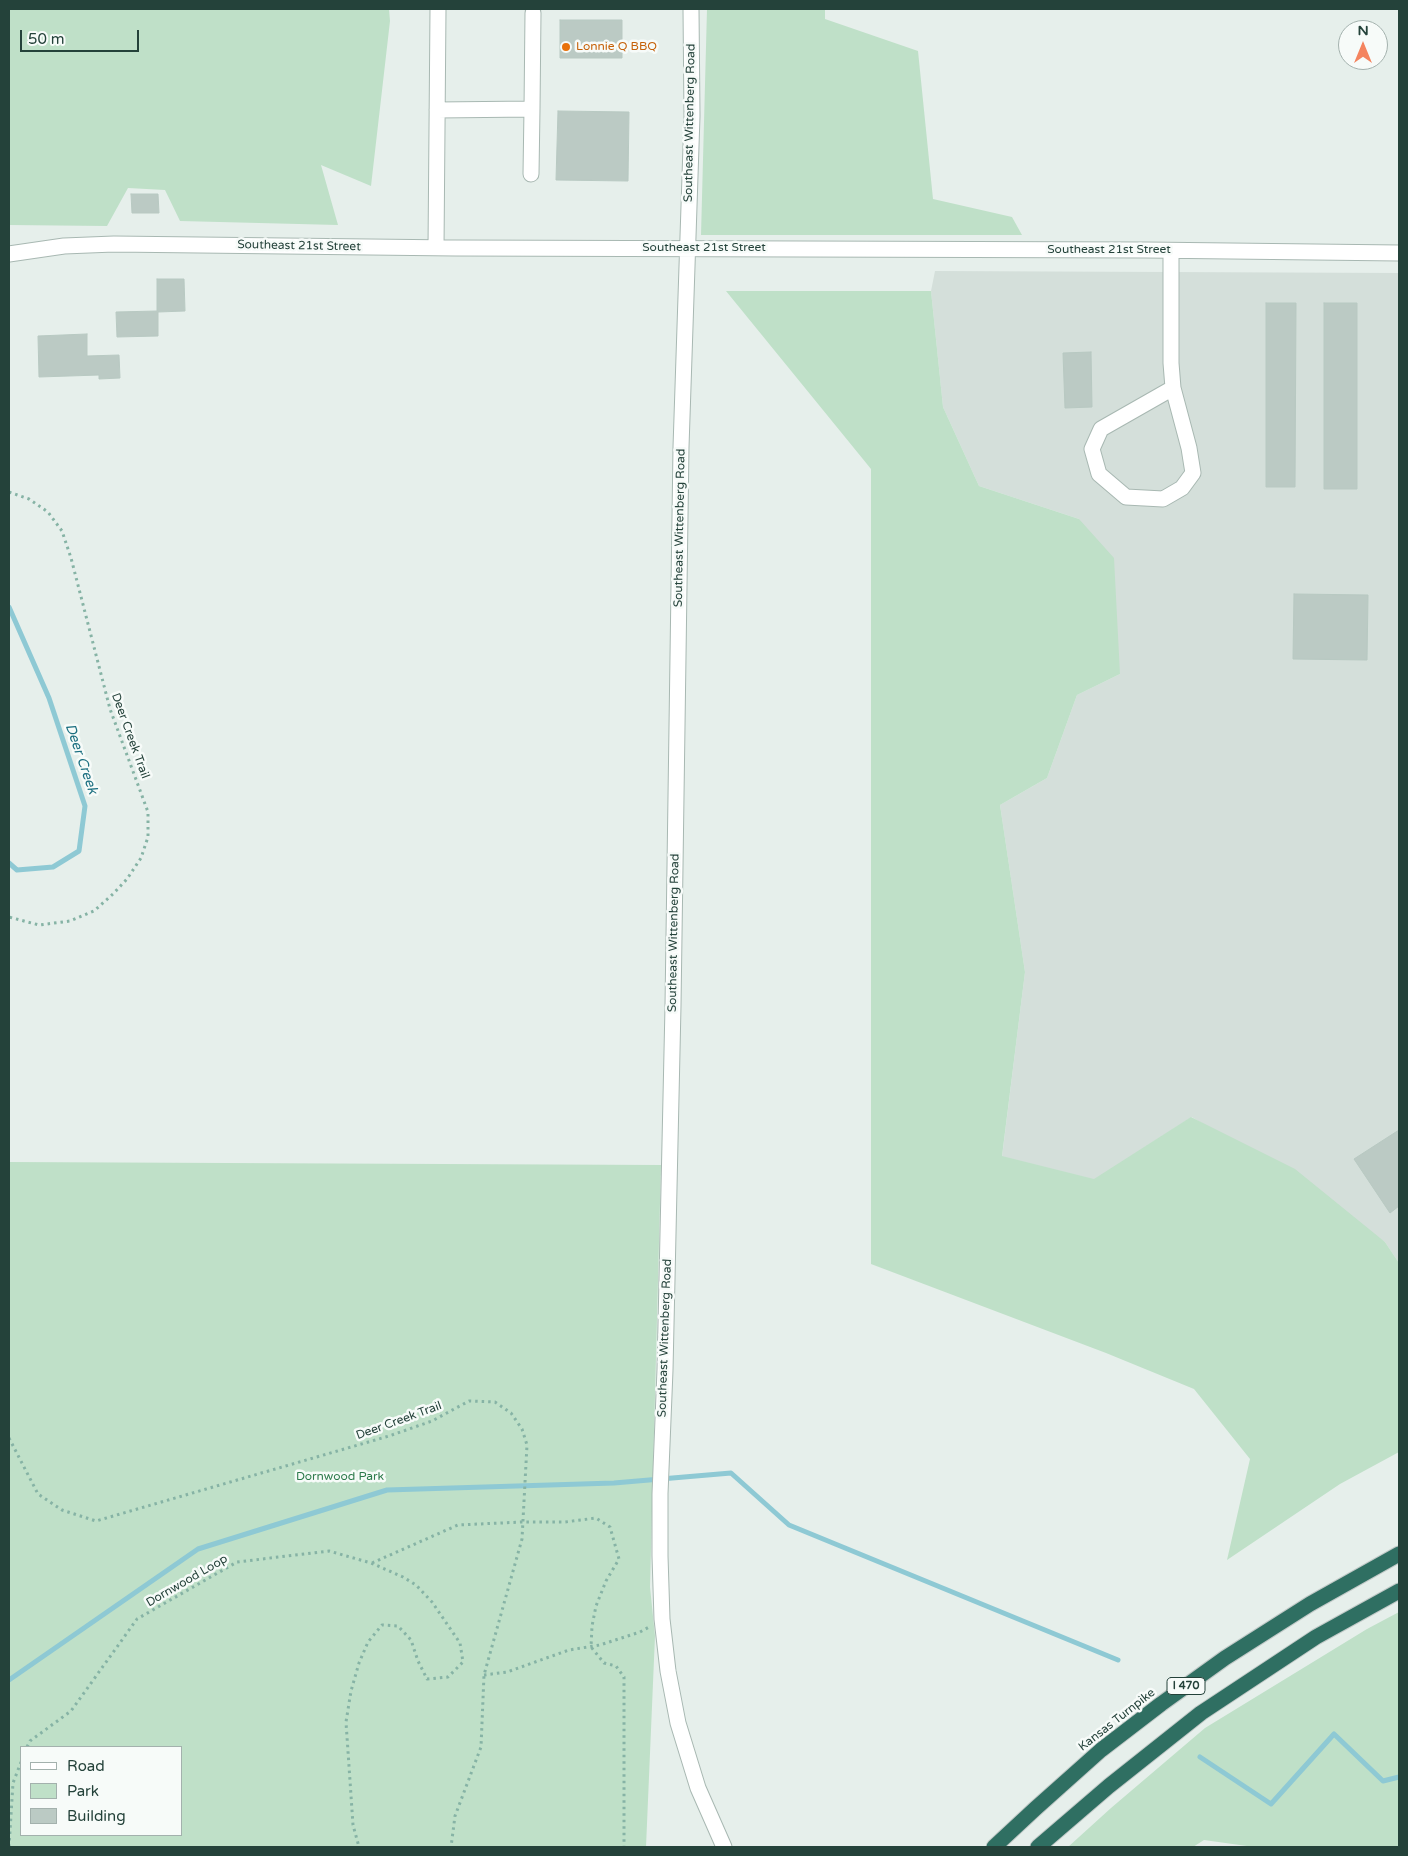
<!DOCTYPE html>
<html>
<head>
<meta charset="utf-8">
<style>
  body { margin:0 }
  #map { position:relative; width:1408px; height:1856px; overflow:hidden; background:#e6efeb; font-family:"Varela Round",sans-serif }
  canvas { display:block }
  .frame { position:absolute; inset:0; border:10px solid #24423a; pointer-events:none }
  .legend { position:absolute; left:20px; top:1746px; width:162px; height:90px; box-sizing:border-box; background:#f7fbf9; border:1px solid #a3b1ad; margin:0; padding:6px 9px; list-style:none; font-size:15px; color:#24423a }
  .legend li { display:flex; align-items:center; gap:10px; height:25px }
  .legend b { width:25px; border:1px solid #a3b1ad }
  .north { position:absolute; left:1338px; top:20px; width:50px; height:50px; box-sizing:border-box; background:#f7fbf9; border:1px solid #a3b1ad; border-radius:50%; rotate:0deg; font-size:14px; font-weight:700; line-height:20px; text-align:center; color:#24423a }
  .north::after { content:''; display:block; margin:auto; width:18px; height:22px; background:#f4845f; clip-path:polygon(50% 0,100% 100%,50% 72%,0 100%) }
  .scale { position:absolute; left:20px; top:30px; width:119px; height:22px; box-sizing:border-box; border:2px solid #24423a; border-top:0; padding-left:6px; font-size:15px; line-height:18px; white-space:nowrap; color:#24423a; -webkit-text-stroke:4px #f7fbf9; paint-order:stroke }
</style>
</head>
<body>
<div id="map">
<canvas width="1408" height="1856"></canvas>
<div class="frame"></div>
<ul class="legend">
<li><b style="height:6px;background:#fff"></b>Road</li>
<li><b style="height:14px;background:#bfe0c8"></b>Park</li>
<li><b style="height:14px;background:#bbcac4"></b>Building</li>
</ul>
<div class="north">N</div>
<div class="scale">50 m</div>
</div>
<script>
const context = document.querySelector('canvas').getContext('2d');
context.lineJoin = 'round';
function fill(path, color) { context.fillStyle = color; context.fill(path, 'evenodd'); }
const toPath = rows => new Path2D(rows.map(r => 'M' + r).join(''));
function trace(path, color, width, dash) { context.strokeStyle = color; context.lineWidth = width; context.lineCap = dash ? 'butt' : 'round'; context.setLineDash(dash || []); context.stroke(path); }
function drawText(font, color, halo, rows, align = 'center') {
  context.font = font + ' "Varela Round",sans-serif'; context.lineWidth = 5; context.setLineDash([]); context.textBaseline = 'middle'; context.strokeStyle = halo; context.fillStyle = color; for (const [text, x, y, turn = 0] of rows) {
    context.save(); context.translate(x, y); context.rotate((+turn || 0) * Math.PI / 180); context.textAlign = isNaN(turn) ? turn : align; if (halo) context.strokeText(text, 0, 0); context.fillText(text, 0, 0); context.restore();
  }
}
const built = toPath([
  [935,271,1399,273,1399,1263,1385,1242,1192,1117,1094,1180,1002,1157,1025,972,1000,805,1047,778,1077,695,1120,674,1079,519,979,486,943,407,931,291]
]);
const green = toPath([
  [9,9,389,9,390,21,371,186,321,165,338,225,180,221,165,190,128,188,107,226,9,225],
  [707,9,825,9,825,19,918,51,933,199,1012,217,1022,235,701,235],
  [726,291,931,291,943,407,979,486,1079,519,1114,558,1120,674,1077,695,1047,778,1000,805,1025,972,1002,1156,1094,1179,1191,1117,1295,1169,1385,1242,1399,1263,1399,1452,1340,1484,1227,1560,1250,1459,1194,1389,1106,1353,871,1264,871,469],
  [9,1162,661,1165,650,1587,655,1636,646,1847,9,1847],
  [21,1747,181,1747,181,1835,21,1835],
  [1399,1612,1399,1847,1254,1847,1204,1840,1193,1847,1068,1847,1111,1808,1205,1728,1367,1629]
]);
const stream = toPath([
  [9,607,49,698,85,806,79,851,53,867,17,870,9,863],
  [9,1680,198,1549,387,1490,614,1483,731,1473,789,1525,1118,1660],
  [1200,1757,1271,1804,1334,1734,1383,1781,1399,1777]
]);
const building = toPath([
  [560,20,622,20,622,58,560,58,560,20],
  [558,111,629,112,628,181,556,180,558,111],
  [131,194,158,194,159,213,132,213,131,194],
  [157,279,184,279,185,311,158,312,158,336,117,337,116,312,157,311,157,279],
  [1266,303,1296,303,1295,487,1266,487,1266,303],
  [1324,303,1357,303,1357,489,1324,489,1324,303],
  [87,334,87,356,119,355,120,378,99,379,99,375,39,377,38,336,87,334],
  [1091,352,1092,407,1065,408,1063,353,1091,352],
  [1294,594,1368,595,1367,660,1293,659,1294,594],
  [1399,1130,1399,1206,1390,1213,1354,1159,1399,1130]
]);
const path = toPath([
  [9,492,29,499,48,512,62,531,71,558,110,709,148,812,148,837,141,858,127,879,113,894,94,911,70,921,39,925,9,917],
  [9,1438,38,1494,62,1510,96,1521,389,1436,432,1421,469,1401,495,1402,511,1413,522,1429,527,1445,522,1539,484,1675,481,1747,455,1816,451,1847],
  [372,1563,458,1525,522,1522,565,1522,596,1518,610,1527,619,1559,606,1581,596,1606,592,1626,591,1647,604,1663,616,1666,624,1677,624,1847],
  [484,1675,507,1672,569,1650,600,1645,640,1632,649,1627],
  [27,1747,30,1741,71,1711,137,1619,237,1562,329,1551,371,1563,403,1577,416,1585,432,1602,460,1643,463,1662,448,1677,427,1679,418,1661,411,1640,398,1626,382,1625,368,1642,359,1663,351,1691,346,1722,353,1825,359,1847],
  [9,1847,13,1783,21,1762]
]);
const minor = toPath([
  [691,9,692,116,681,447,673,1006,665,1370,660,1494,660,1556,662,1619,668,1671,678,1723,698,1788,724,1847],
  [532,109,533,13],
  [437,110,532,109,531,174],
  [436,248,438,9],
  [1171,251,1171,363,1173,388,1189,448,1193,473,1182,488,1163,499,1126,497,1099,474,1092,449,1101,429,1173,388],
  [9,254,64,246,114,244,455,248,1146,250,1399,253]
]);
const highway = toPath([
  [994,1847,1036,1808,1101,1750,1161,1704,1225,1658,1310,1604,1399,1554],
  [1038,1847,1109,1786,1201,1713,1316,1637,1399,1591]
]);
const markers = [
  [566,47,5,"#e8710a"]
];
const shields = [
  [1186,1686,38]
];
const shieldNames = [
  ["I 470",1186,1686]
];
const foodNames = [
  ["Lonnie Q BBQ",576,47]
];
const streetNames = [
  ["Southeast Wittenberg Road",690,123,-89],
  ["Southeast 21st Street",299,246,1],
  ["Southeast 21st Street",704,248],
  ["Southeast 21st Street",1109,250],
  ["Southeast Wittenberg Road",680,528,-89],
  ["Deer Creek Trail",130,736,70],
  ["Southeast Wittenberg Road",674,933,-89],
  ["Southeast Wittenberg Road",665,1338,-88],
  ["Deer Creek Trail",399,1421,-20],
  ["Dornwood Loop",187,1581,-30],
  ["Kansas Turnpike",1117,1720,-38]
];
const parkNames = [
  ["Dornwood Park",340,1477]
];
const waterNames = [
  ["Deer Creek",81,759,71]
];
fill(built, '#d4dfda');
fill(green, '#bfe0c8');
trace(stream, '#8ec9d4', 5);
fill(building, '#bbcac4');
trace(building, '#b8c9c2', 1);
trace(minor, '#a8b8b2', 17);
trace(highway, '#c2cac8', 17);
trace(path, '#86b3a5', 3, [2.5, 4]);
trace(minor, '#fff', 15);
trace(highway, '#2f6f62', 15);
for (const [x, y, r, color] of markers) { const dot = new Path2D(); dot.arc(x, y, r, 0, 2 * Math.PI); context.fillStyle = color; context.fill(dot); trace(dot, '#f7fbf9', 2); }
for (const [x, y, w] of shields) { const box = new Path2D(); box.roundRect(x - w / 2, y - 8.5, w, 17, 4); context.fillStyle = '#f7fbf9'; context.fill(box); trace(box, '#24423a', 1); }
drawText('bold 11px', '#24423a', null, shieldNames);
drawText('12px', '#c56008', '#f7fbf9', foodNames, 'left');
drawText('12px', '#24423a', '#f7fbf9', streetNames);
drawText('12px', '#2d7a4b', '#f7fbf9', parkNames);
drawText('italic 14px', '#1c6f80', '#f7fbf9', waterNames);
</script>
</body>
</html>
